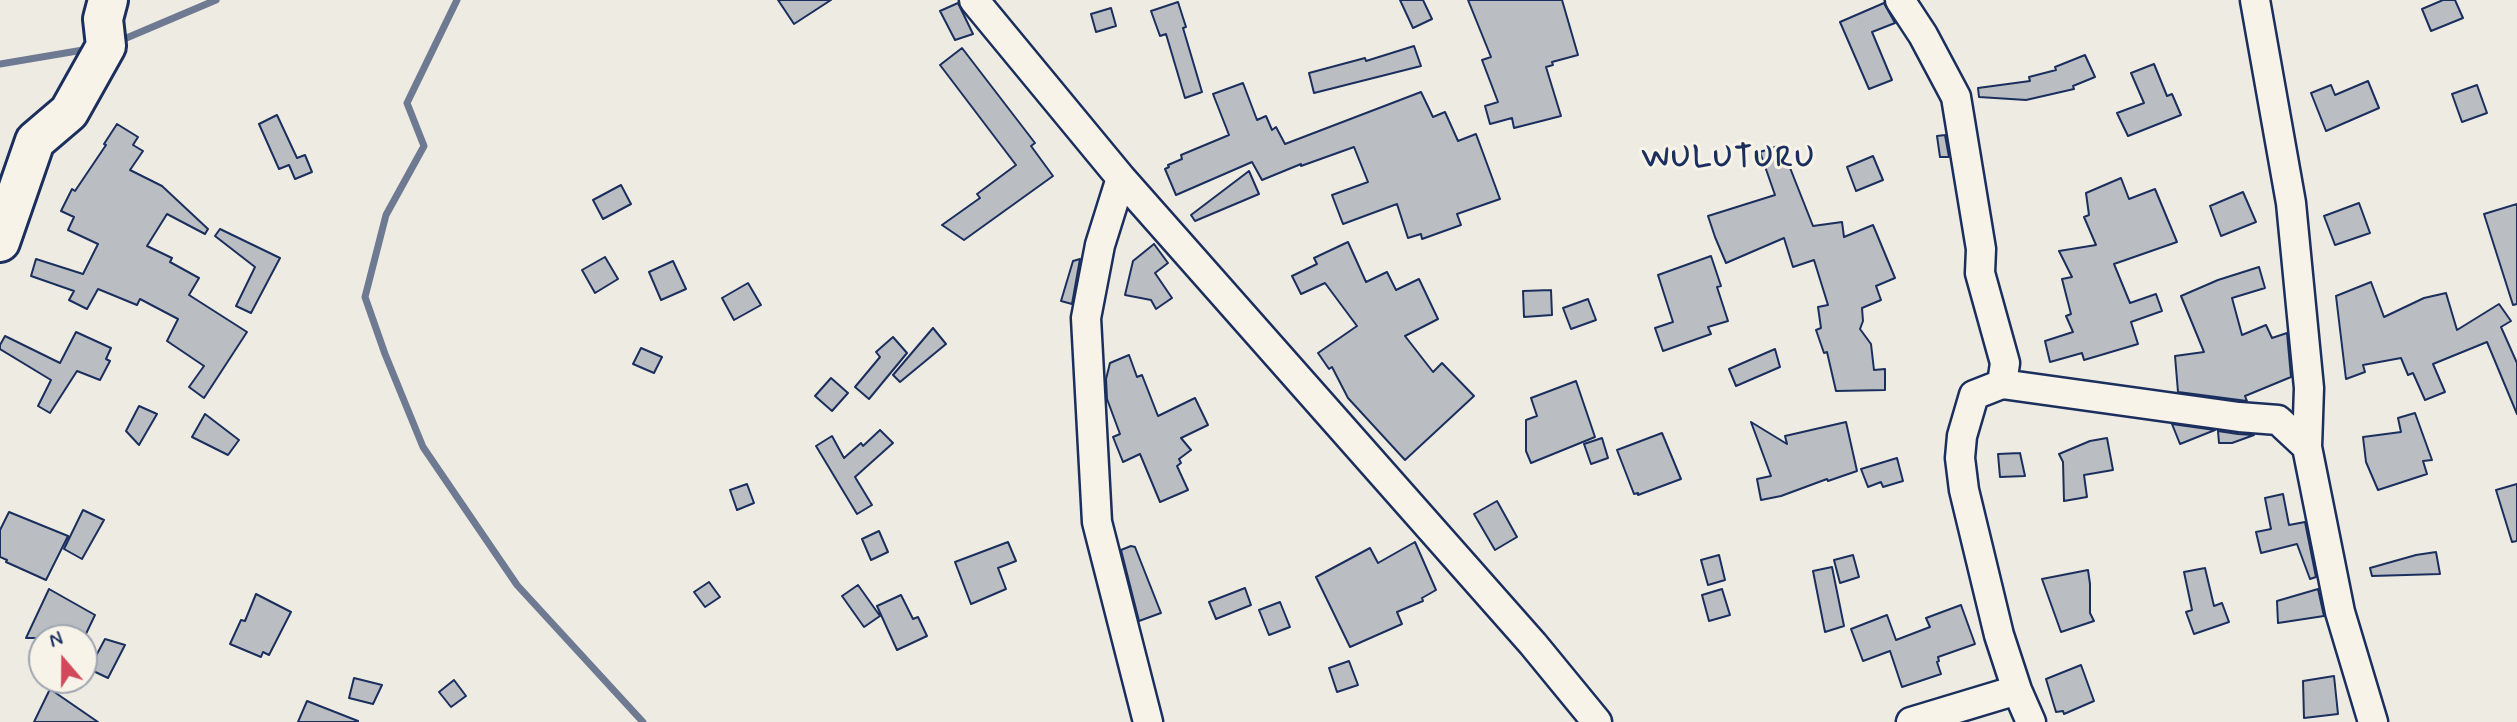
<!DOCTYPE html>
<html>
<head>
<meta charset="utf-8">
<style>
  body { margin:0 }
  #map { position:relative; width:2517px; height:722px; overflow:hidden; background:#eeebe2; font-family:Mynerve,sans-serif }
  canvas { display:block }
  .north { position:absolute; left:28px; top:624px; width:70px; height:70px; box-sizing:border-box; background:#f7f3e8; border:2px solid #9fa5b1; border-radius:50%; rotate:340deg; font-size:19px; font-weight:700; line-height:28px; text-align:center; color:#1b2f5e }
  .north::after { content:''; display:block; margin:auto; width:24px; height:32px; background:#d1495b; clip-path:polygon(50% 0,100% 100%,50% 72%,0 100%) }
</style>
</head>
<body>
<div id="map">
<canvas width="2517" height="722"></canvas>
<div class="north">N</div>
</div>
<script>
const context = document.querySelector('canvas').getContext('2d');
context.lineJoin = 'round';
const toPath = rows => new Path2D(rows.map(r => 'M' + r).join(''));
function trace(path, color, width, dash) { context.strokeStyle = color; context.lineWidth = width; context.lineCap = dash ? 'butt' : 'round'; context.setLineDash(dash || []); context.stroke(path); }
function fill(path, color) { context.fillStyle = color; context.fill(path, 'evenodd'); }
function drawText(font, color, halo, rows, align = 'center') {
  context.font = font + ' Mynerve,sans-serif'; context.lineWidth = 6; context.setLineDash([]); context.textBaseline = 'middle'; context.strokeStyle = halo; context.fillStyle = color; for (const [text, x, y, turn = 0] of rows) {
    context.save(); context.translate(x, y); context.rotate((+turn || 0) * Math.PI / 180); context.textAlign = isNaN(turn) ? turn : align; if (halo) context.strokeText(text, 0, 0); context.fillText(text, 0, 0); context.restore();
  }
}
const stream = toPath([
  [457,0,407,103,424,146,386,215,365,297,385,354,423,447,517,585,643,722],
  [117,42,216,0],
  [0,64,89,49]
]);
const building = toPath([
  [778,0,831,0,794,24,778,0],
  [1400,0,1423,0,1432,19,1413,28,1400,0],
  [1468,0,1562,0,1578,55,1552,62,1553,65,1546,67,1561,116,1514,128,1512,118,1490,124,1485,106,1498,102,1482,60,1491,57,1468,0],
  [2443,0,2455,0,2463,18,2431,31,2422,9,2443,0],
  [1178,2,1186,27,1183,28,1202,92,1185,98,1166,34,1160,36,1151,11,1178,2],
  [958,3,973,34,955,40,940,11,958,3],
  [1884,3,1895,23,1872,32,1892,80,1869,89,1840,22,1884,3],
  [1111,8,1116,26,1096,32,1091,14,1111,8],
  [1414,46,1421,66,1314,93,1309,73,1365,58,1366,61,1414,46],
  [962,48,1035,143,1031,146,1053,176,964,240,942,225,980,198,977,194,1016,165,940,65,962,48],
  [2085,55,2095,77,2073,86,2074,89,2026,100,1979,97,1978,88,2030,81,2029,77,2056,70,2055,67,2085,55],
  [2154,64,2167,96,2172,94,2181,115,2128,136,2117,113,2144,103,2131,73,2154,64],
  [2368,81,2379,108,2326,131,2311,93,2331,85,2335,95,2368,81],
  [1243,83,1257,120,1266,116,1272,130,1276,127,1285,144,1421,92,1433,117,1445,112,1458,141,1476,134,1500,199,1457,214,1461,225,1422,239,1421,234,1408,238,1397,204,1343,224,1332,195,1368,182,1354,147,1301,166,1301,164,1262,180,1252,162,1176,195,1165,169,1169,167,1168,165,1182,159,1181,155,1229,135,1213,94,1243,83],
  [2477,85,2487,113,2462,122,2452,94,2477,85],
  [277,115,297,158,305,155,312,172,295,179,289,165,279,169,259,124,277,115],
  [117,124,138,137,133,145,143,151,130,170,162,186,208,229,205,234,167,214,147,246,172,258,170,262,199,278,189,295,247,332,204,398,189,387,204,366,167,341,178,319,140,299,137,305,98,289,87,309,69,300,74,291,31,276,36,259,83,274,98,244,68,230,74,217,61,211,72,189,75,191,106,145,104,144,117,124],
  [1945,135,1949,157,1940,157,1937,136,1945,135],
  [1781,145,1813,226,1842,222,1844,237,1873,225,1895,278,1876,286,1881,300,1862,308,1863,321,1860,329,1871,344,1874,370,1885,369,1885,390,1836,391,1827,352,1824,353,1816,330,1821,328,1818,307,1828,305,1814,260,1793,267,1784,238,1726,263,1715,237,1708,216,1775,195,1760,152,1781,145],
  [1873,156,1883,180,1856,191,1847,167,1873,156],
  [1249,171,1259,194,1195,221,1191,215,1249,171],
  [2121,178,2129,199,2155,189,2177,242,2114,264,2130,303,2156,294,2162,311,2131,322,2138,344,2084,360,2082,353,2050,362,2045,341,2073,332,2066,316,2071,314,2062,279,2072,277,2059,251,2096,245,2084,217,2089,215,2086,193,2121,178],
  [621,185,631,204,603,219,593,200,621,185],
  [2243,192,2256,222,2221,236,2210,206,2243,192],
  [2359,203,2370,233,2335,245,2324,216,2359,203],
  [2517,204,2517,304,2513,305,2484,214,2517,204],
  [220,229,280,258,251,313,236,306,255,267,215,236,220,229],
  [1348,242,1366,282,1387,272,1396,290,1419,279,1438,319,1405,336,1433,372,1442,363,1474,396,1405,460,1348,398,1332,367,1329,369,1318,353,1357,326,1325,283,1301,294,1292,276,1317,264,1314,258,1348,242],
  [1154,244,1168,263,1155,273,1172,298,1156,309,1151,300,1125,295,1133,261,1154,244],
  [1711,256,1721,286,1717,287,1728,321,1708,327,1711,334,1663,351,1655,328,1673,322,1658,275,1711,256],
  [605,257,618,279,595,293,582,270,605,257],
  [1080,259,1072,304,1061,301,1073,261,1080,259],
  [673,261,686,289,661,300,649,272,673,261],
  [2259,267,2265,288,2232,298,2242,335,2266,325,2272,338,2287,333,2291,377,2245,396,2247,401,2178,392,2175,356,2204,352,2181,296,2218,280,2259,267],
  [2371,282,2384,317,2424,298,2446,293,2457,330,2499,304,2511,321,2501,327,2517,363,2517,414,2487,342,2433,364,2445,392,2425,400,2413,373,2408,375,2401,358,2363,365,2365,372,2346,379,2336,296,2371,282],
  [748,283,761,305,734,320,722,298,748,283],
  [1551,290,1552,315,1524,317,1523,291,1551,290],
  [1588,299,1596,320,1571,329,1563,308,1588,299],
  [933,328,946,344,900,382,893,375,933,328],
  [76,332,111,348,106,359,110,361,100,380,77,371,50,413,38,406,51,380,0,349,0,345,5,336,60,363,76,332],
  [893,337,907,353,869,399,855,387,880,357,876,352,893,337],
  [641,348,662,357,654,373,633,364,641,348],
  [1775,349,1780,367,1736,386,1729,369,1775,349],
  [1129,355,1137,377,1142,375,1158,416,1195,398,1208,425,1181,438,1191,450,1179,459,1181,463,1177,466,1188,490,1160,502,1140,454,1123,462,1113,437,1120,434,1107,399,1106,379,1110,363,1129,355],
  [831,378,848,393,832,411,815,396,831,378],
  [1576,381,1595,437,1531,463,1526,451,1526,420,1537,416,1531,398,1576,381],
  [139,406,157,414,139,445,126,431,139,406],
  [2415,413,2432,460,2423,461,2427,474,2378,490,2366,462,2363,437,2401,432,2398,418,2415,413],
  [205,414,239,440,228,455,192,437,205,414],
  [1751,422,1787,444,1785,436,1846,422,1857,471,1828,481,1827,479,1781,496,1761,500,1757,479,1771,476,1751,422],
  [2172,424,2215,430,2180,444,2172,424],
  [880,430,893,443,855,477,872,505,857,514,816,446,832,436,844,458,861,443,863,446,880,430],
  [2218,431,2238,434,2254,435,2232,443,2219,443,2218,431],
  [1662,433,1681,479,1638,495,1638,493,1634,494,1617,450,1662,433],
  [1602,438,1608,458,1591,464,1584,444,1602,438],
  [2107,438,2113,470,2084,475,2087,497,2064,501,2063,462,2059,454,2090,441,2107,438],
  [2020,453,2025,476,2000,477,1998,454,2020,453],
  [1897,458,1903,481,1883,487,1881,482,1868,487,1861,469,1897,458],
  [747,484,754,503,737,510,730,490,747,484],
  [2517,484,2517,541,2512,542,2496,490,2517,484],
  [2283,494,2289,525,2305,522,2316,577,2310,579,2297,544,2261,553,2256,532,2271,529,2265,498,2283,494],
  [1497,501,1517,537,1495,550,1474,514,1497,501],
  [83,510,104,520,82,559,64,549,83,510],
  [9,512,68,536,46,580,6,562,7,560,0,557,0,530,9,512],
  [879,531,888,552,871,560,862,539,879,531],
  [1008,542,1016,561,998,568,1006,589,971,604,955,562,1008,542],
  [1415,542,1436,590,1422,598,1423,601,1397,612,1402,624,1350,647,1316,577,1370,548,1378,563,1415,542],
  [1131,546,1135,547,1161,613,1139,621,1121,550,1131,546],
  [2436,552,2440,574,2372,576,2370,568,2416,555,2436,552],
  [1719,555,1725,580,1708,585,1701,560,1719,555],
  [1853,555,1859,577,1840,583,1834,560,1853,555],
  [1832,567,1844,626,1825,632,1813,571,1832,567],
  [2205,568,2214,606,2222,603,2229,622,2194,634,2186,612,2192,610,2184,572,2205,568],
  [2088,570,2090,584,2090,613,2094,621,2061,632,2042,579,2088,570],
  [709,582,720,597,705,607,694,592,709,582],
  [858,585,880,616,864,627,842,596,858,585],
  [1245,588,1251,605,1216,619,1209,602,1245,588],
  [49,589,95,615,84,638,26,638,49,589],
  [1722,589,1730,615,1709,621,1702,595,1722,589],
  [2318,589,2324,616,2278,623,2277,601,2318,589],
  [256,594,291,612,269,655,263,652,261,657,230,644,241,620,245,621,256,594],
  [901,595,913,619,918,617,927,636,897,650,877,606,901,595],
  [1280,602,1290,627,1269,635,1259,610,1280,602],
  [1961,605,1975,644,1938,657,1939,661,1937,662,1941,674,1902,687,1890,651,1863,661,1851,629,1887,615,1896,640,1930,627,1926,618,1961,605],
  [105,639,125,645,108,678,89,669,105,639],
  [1349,661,1358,685,1337,692,1329,668,1349,661],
  [2081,665,2094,701,2064,714,2063,711,2056,712,2046,679,2081,665],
  [2334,676,2338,714,2304,718,2303,681,2334,676],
  [354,678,382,685,373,704,349,698,354,678],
  [454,680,466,696,451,707,439,692,454,680],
  [50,689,98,722,34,722,50,689],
  [307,701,358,721,358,722,298,722,307,701]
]);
const street = toPath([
  [974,0,1121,178,1533,644,1597,722],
  [1900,0,1923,35,1956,97,1981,249,1980,273,2005,363,2002,384,1974,395,1962,436,1960,458,1964,490,1999,635,2017,690,2031,722],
  [2255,0,2291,203,2309,388,2307,447,2340,612,2373,722],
  [1121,178,1100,245,1086,318,1097,522,1148,722],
  [2002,384,2239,417,2278,420,2307,447],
  [1911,722,2017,690]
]);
const secondary = toPath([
  [0,242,35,141,69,112,106,46,103,19,108,0]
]);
const districtNames = [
  ["WULUTURU",1729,160]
];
trace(stream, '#6e7992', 7);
fill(building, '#babdc2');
trace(building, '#1b2f5e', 2);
trace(street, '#1b2f5e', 33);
trace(secondary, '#1b2f5e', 44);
trace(street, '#f7f3e8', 28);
trace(secondary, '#f7f3e8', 38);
context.letterSpacing = '2px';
drawText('bold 30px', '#1b2f5e', '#f7f3e8', districtNames);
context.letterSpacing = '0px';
</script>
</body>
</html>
